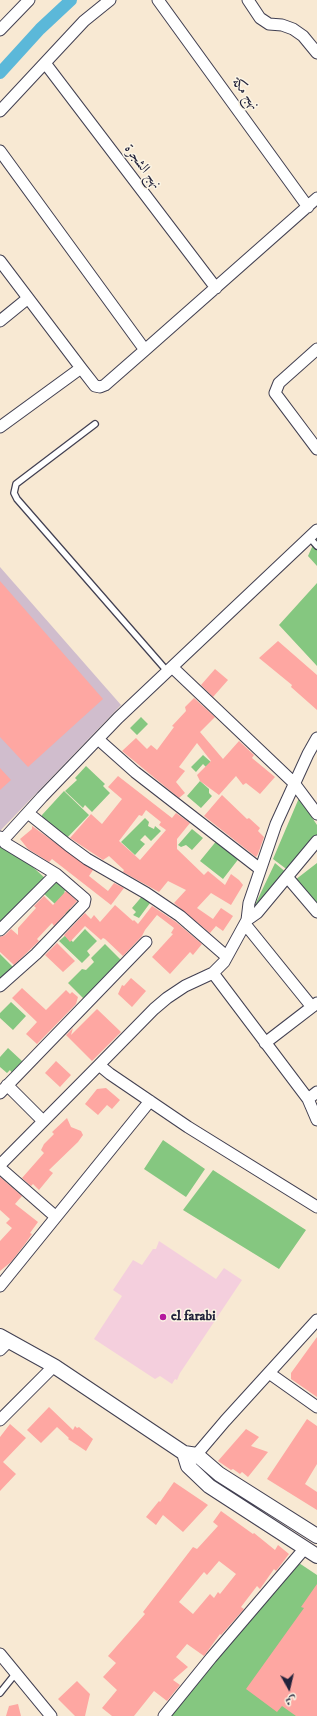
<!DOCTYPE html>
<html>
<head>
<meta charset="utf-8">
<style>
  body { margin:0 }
  #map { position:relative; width:317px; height:1716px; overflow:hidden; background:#f8e9d3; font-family:"IM FELL DW Pica",Amiri,serif }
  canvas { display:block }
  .north { position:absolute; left:269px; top:1668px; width:40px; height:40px; -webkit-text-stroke:3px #fcf5e5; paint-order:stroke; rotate:172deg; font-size:11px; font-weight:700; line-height:16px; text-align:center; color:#22223b }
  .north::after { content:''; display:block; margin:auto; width:14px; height:18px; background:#22223b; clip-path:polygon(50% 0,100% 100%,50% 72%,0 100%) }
</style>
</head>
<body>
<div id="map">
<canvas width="317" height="1716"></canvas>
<div class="north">ش</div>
</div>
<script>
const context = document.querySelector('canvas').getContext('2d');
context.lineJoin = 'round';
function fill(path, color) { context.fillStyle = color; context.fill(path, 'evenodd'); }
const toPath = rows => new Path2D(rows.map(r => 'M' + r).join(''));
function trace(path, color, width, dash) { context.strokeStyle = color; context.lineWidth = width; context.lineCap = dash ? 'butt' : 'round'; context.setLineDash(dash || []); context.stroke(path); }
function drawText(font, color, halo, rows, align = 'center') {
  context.font = font + ' "IM FELL DW Pica",Amiri,serif'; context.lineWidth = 3; context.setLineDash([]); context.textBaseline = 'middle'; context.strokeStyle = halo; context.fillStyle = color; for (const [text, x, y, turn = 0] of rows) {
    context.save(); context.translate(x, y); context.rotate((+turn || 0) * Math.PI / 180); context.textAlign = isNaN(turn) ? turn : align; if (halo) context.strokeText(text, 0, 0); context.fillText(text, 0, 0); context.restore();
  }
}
const built = toPath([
  [159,1241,216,1279,224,1268,242,1280,180,1373,177,1380,175,1379,172,1384,160,1376,155,1379,94,1339,122,1296,113,1290,133,1260,142,1265,153,1249,156,1249]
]);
const industrial = toPath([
  [0,567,121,705,0,831]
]);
const green = toPath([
  [317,536,317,566,308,556],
  [317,583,317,666,279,625],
  [141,717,148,724,137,735,130,728],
  [203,755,221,771,216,777,203,764,196,772,191,767],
  [86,766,105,784,103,786,110,793,92,812,85,805,83,808,65,791,77,780,75,778],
  [200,781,209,789,209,793,212,796,201,808,187,796],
  [64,791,89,815,65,840,42,817,42,815],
  [299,798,317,825,317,835,289,871,273,859],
  [145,818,149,822,148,826,154,829,155,826,161,831,151,841,145,835,140,840,145,844,135,855,121,842],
  [192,829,203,838,192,850,186,845,181,847,178,845],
  [0,837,46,879,0,925],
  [218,839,240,857,223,879,200,861],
  [275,863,288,874,255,910,254,907],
  [317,863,317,909,295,880],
  [57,876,69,887,64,892,70,897,63,903,71,910,67,915,42,892],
  [144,894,153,899,139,918,133,915,136,912,132,908],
  [85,929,97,941,87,951,90,955,82,963,59,941,66,935,73,942],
  [105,944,124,963,86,1001,68,983,82,969,86,970,94,962,91,958],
  [0,954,14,968,0,982],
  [11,1002,26,1016,13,1030,0,1018,0,1013],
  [8,1048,22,1061,27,1059,12,1073,10,1070,7,1073,0,1067,0,1057],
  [163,1140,205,1169,186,1197,144,1169],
  [213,1170,306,1230,279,1269,183,1210],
  [296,1561,317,1575,317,1716,167,1716]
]);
const canal = toPath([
  [0,73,40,29,71,0]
]);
const building = toPath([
  [0,581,103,699,28,767,0,737],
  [278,641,317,675,317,710,291,687,292,685,259,658],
  [215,669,228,680,213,697,201,685],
  [194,698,215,717,200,732,223,759,239,741,254,755,252,758,275,777,260,794,246,783,243,785,236,776,219,795,200,781,197,775,211,761,197,743,179,767,185,771,176,782,185,793,179,798,122,751,136,738,147,749,151,745,157,750,174,727,172,726,186,711,185,707],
  [0,768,11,780,0,790],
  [118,776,172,818,176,813,190,823,177,839,177,849,204,875,208,871,225,885,231,874,239,880,243,885,231,905,211,893,197,908,213,919,221,908,233,916,223,931,216,926,210,933,174,903,186,890,168,881,159,892,123,872,124,870,109,856,103,860,70,838,91,814,102,824,122,799,108,787],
  [146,810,161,822,159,825,166,830,140,860,119,841,139,815,142,816],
  [222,795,247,819,249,818,260,828,258,831,264,837,258,854,256,857,204,816],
  [32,826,93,870,89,876,108,891,114,883,124,888,111,905,52,859,49,862,28,849,20,839,32,829],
  [66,891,77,901,54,926,52,923,37,939,39,941,14,965,0,952,0,937,5,935,11,929,18,935,18,928,36,908,34,906,44,896,53,905],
  [115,905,133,921,134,920,138,924,152,906,176,922,202,944,193,955,190,952,170,974,152,957,173,934,171,933,174,928,157,915,145,930,142,936,123,956,105,939,103,938,101,940,85,926,70,942,64,935,85,913,91,919,94,915,100,922],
  [57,943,75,961,63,972,45,955],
  [131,978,146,991,132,1007,118,994,122,985,124,986],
  [22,988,46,1010,66,990,70,994,72,992,78,997,76,1004,37,1044,26,1034,37,1022,12,998],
  [97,1009,121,1032,92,1061,66,1035,73,1028,71,1035],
  [56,1061,71,1075,60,1087,45,1073],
  [106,1088,120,1100,112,1109,107,1105,98,1115,85,1104,97,1089],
  [67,1118,71,1127,81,1131,83,1135,78,1142,49,1170,53,1173,39,1190,33,1184,31,1186,22,1178,44,1153,41,1150,44,1144,54,1134,52,1132],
  [0,1177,22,1196,15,1204,38,1222,30,1233,32,1234,25,1244,11,1262,0,1271,0,1241,12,1228,6,1223,10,1219,0,1210],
  [317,1337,317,1397,291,1379,291,1373],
  [49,1407,73,1430,75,1426,77,1428,79,1427,93,1439,86,1451,68,1439,69,1438,57,1427,41,1443,27,1430],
  [307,1419,317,1426,317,1464,305,1484,317,1492,317,1510,267,1479],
  [10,1424,26,1438,3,1462,16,1474,0,1491,0,1437],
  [246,1429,259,1437,251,1446,268,1452,248,1477,242,1472,240,1474,233,1469,231,1470,218,1461],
  [174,1482,208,1505,183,1532,163,1515,156,1525,146,1517,159,1501,160,1502],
  [221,1511,253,1534,254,1533,275,1550,278,1545,289,1554,276,1571,274,1569,260,1589,257,1586,241,1607,244,1609,221,1635,220,1634,204,1656,187,1644,176,1657,188,1667,173,1680,180,1685,167,1701,154,1691,134,1716,112,1716,102,1708,117,1690,103,1677,116,1663,108,1656,145,1614,143,1612,193,1547,197,1549,218,1526,213,1522],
  [219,1561,236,1574,220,1594,218,1592,214,1598,210,1594,193,1614,179,1602,204,1572,207,1575],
  [317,1584,317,1716,296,1716,282,1706,277,1712,246,1689,304,1608,301,1607],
  [77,1681,90,1694,85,1716,75,1716,58,1699],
  [18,1704,21,1716,6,1716,9,1706]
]);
const service = toPath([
  [95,424,16,484,14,493,17,499,167,671],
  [309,537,317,546],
  [0,1693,16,1673]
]);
const minor = toPath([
  [158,0,308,207],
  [248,0,260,18,269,24,282,25,293,29,303,36,317,53],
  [0,30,29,0],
  [45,63,216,288],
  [0,111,84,21,110,0],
  [0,151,145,350],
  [0,261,81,368,95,386,100,387,105,385,145,350,317,198],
  [0,321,27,299],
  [317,349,279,383,275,393,317,449],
  [0,427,81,368],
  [172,667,294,783,317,814],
  [99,740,135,772,260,869],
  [28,813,68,845,87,859,146,893,180,916,226,956],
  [0,837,5,843,56,874,85,899,84,904,36,954,0,986],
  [3,840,42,797,118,718,317,530],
  [288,878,317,912],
  [247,920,257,913,317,841],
  [245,924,312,1007],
  [0,930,56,874],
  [213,973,185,986,167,998,154,1009,99,1065,110,1074,188,1127,317,1207],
  [265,1043,317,1003],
  [7,1085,43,1121],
  [317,1092,308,1099,317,1120],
  [0,1093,146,942],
  [308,1099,213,973,224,962,247,920,249,903,276,824,308,754,317,738],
  [0,1165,99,1065],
  [0,1168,56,1217],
  [0,1286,150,1101],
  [0,1350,9,1341],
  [269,1373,317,1407],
  [0,1420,54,1366],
  [191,1461,225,1421,317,1320],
  [0,1654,51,1716],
  [164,1716,211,1658,305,1548]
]);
const tertiary = toPath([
  [0,1336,54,1366,184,1453,197,1455,219,1474,317,1536],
  [184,1453,188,1466,209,1486,317,1556]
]);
const markers = [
  [163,1317,4,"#b5179e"]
];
const streetNames = [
  ["نهج مكة",245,94,54],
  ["نهج الشجرة",142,167,53]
];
const poiNames = [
  ["el farabi",171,1317]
];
fill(built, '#f4cfdd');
fill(industrial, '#d0bdcd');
fill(green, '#85c780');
trace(canal, '#5bb8d9', 12);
fill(building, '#fea7a2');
trace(service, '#424052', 8);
trace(minor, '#424052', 13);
trace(tertiary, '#424052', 16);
trace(service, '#fff', 5.5);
trace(minor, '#fff', 11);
trace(tertiary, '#fff', 14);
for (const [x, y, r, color] of markers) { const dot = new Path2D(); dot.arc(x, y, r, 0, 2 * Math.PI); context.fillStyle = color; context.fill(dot); trace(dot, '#fcf5e5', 1.5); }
drawText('14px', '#22223b', '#fcf5e5', streetNames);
drawText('bold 14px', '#22223b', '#fcf5e5', poiNames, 'left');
</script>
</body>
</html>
